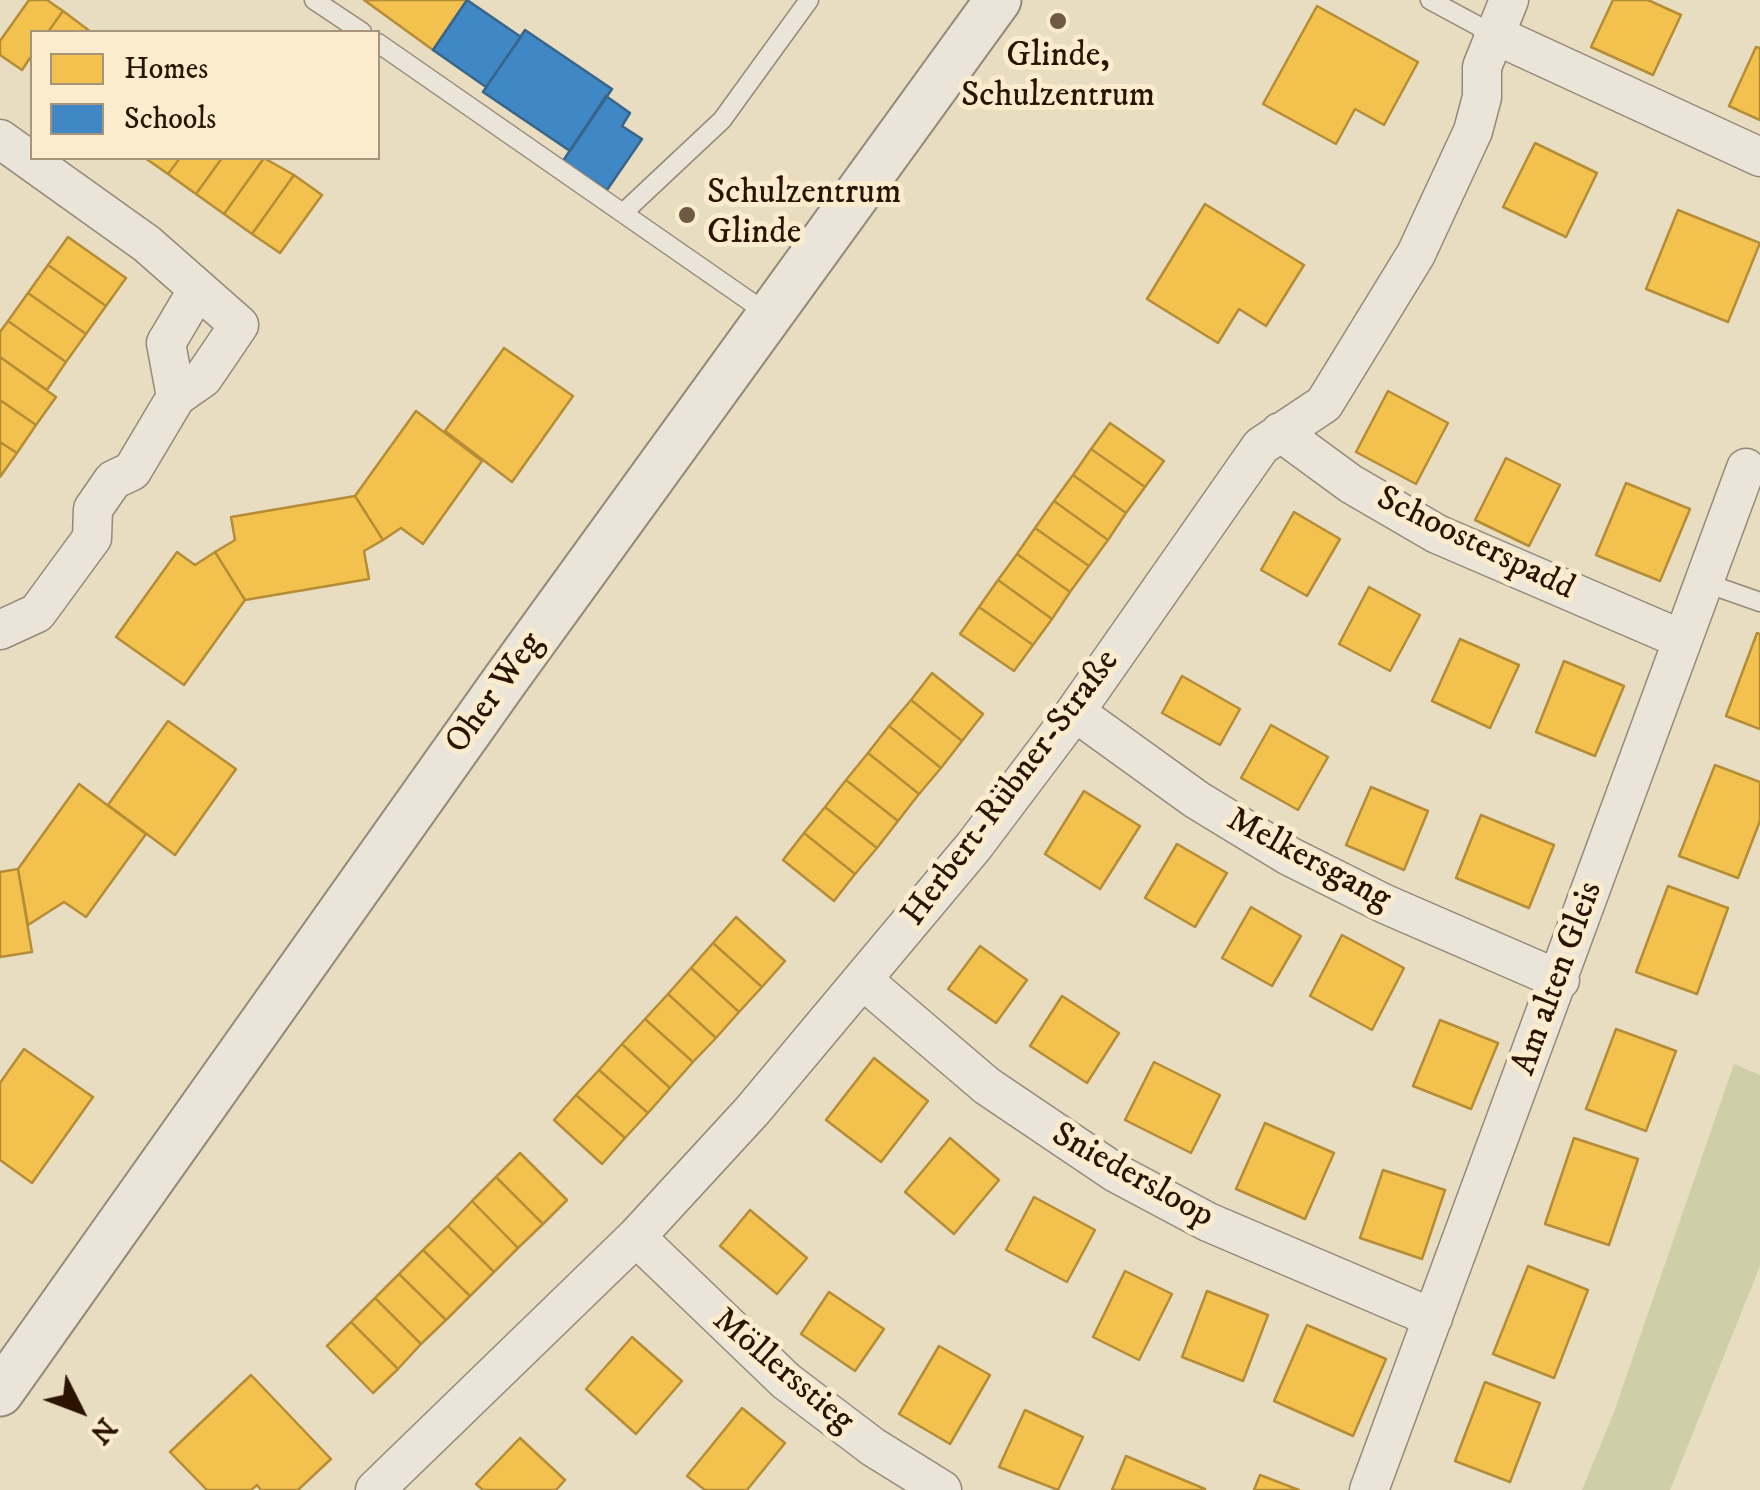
<!DOCTYPE html>
<html>
<head>
<meta charset="utf-8">
<style>
  body { margin:0 }
  #map { position:relative; width:1760px; height:1490px; overflow:hidden; background:#e8dcc1; font-family:"IM FELL DW Pica",serif }
  canvas { display:block }
  .legend { position:absolute; left:30px; top:30px; width:350px; height:130px; box-sizing:border-box; background:#faeccd; border:2px solid #a7957b; margin:0; padding:12px 18px; list-style:none; font-size:30px; color:#2b1300 }
  .legend li { display:flex; align-items:center; gap:20px; height:50px }
  .legend b { width:50px; border:2px solid #a7957b }
  .north { position:absolute; left:30px; top:1360px; width:100px; height:100px; -webkit-text-stroke:8px #faeccd; paint-order:stroke; rotate:132deg; font-size:28px; font-weight:700; line-height:40px; text-align:center; color:#2b1300 }
  .north::after { content:''; display:block; margin:auto; width:35px; height:45px; background:#2b1300; clip-path:polygon(50% 0,100% 100%,50% 72%,0 100%) }
</style>
</head>
<body>
<div id="map">
<canvas width="1760" height="1490"></canvas>
<ul class="legend">
<li><b style="height:28px;background:#f2c14e"></b>Homes</li>
<li><b style="height:28px;background:#3f88c5"></b>Schools</li>
</ul>
<div class="north">N</div>
</div>
<script>
const context = document.querySelector('canvas').getContext('2d');
context.lineJoin = 'round';
function fill(path, color) { context.fillStyle = color; context.fill(path, 'evenodd'); }
const toPath = rows => new Path2D(rows.map(r => 'M' + r).join(''));
function trace(path, color, width, dash) { context.strokeStyle = color; context.lineWidth = width; context.lineCap = dash ? 'butt' : 'round'; context.setLineDash(dash || []); context.stroke(path); }
function drawText(font, color, halo, rows, align = 'center') {
  context.font = font + ' "IM FELL DW Pica",serif'; context.lineWidth = 10; context.setLineDash([]); context.textBaseline = 'middle'; context.strokeStyle = halo; context.fillStyle = color; for (const [text, x, y, turn = 0] of rows) {
    context.save(); context.translate(x, y); context.rotate((+turn || 0) * Math.PI / 180); context.textAlign = isNaN(turn) ? turn : align; if (halo) context.strokeText(text, 0, 0); context.fillText(text, 0, 0); context.restore();
  }
}
const green = toPath([
  [1734,1064,1760,1075,1760,1266,1670,1490,1582,1490,1613,1415]
]);
const homes = toPath([
  [29,0,47,0,63,11,48,32,32,32,32,55,22,70,0,55,0,41,29,0],
  [364,0,467,0,433,50,364,0],
  [1613,0,1648,0,1681,15,1653,75,1591,47,1613,0],
  [1317,6,1418,62,1384,125,1355,109,1336,144,1263,104,1317,6],
  [63,11,91,32,48,32,63,11],
  [1756,47,1760,48,1760,120,1729,106,1756,47],
  [1535,143,1597,173,1566,237,1503,207,1535,143],
  [145,158,180,158,168,174,145,158],
  [180,158,222,158,196,194,168,174,180,158],
  [222,158,264,158,224,214,196,194,222,158],
  [264,158,294,175,252,234,224,214,264,158],
  [294,175,322,195,280,253,252,234,294,175],
  [1205,204,1304,265,1266,326,1239,309,1218,343,1147,299,1205,204],
  [1678,210,1760,243,1728,322,1646,289,1678,210],
  [68,237,126,278,106,306,48,265,68,237],
  [48,265,106,306,86,334,28,293,48,265],
  [28,293,86,334,66,362,8,321,28,293],
  [8,321,66,362,47,390,0,357,0,332,8,321],
  [504,348,573,396,512,482,445,431,504,348],
  [0,357,56,397,36,425,0,400,0,357],
  [1388,391,1448,423,1416,484,1356,452,1388,391],
  [0,400,36,425,17,453,0,442,0,400],
  [416,411,482,461,423,544,401,528,383,540,355,496,416,411],
  [1110,423,1164,461,1145,487,1091,449,1110,423],
  [0,442,17,453,0,477,0,442],
  [1091,449,1145,487,1126,513,1073,475,1091,449],
  [1506,458,1560,485,1529,546,1475,520,1506,458],
  [1073,475,1126,513,1108,540,1054,501,1073,475],
  [1626,483,1690,509,1660,581,1596,555,1626,483],
  [355,496,383,540,364,551,369,579,245,600,215,552,235,540,231,517,355,496],
  [1054,501,1108,540,1089,566,1035,528,1054,501],
  [1294,512,1340,539,1307,596,1261,570,1294,512],
  [1035,528,1089,566,1070,592,1017,554,1035,528],
  [177,552,195,565,215,552,245,600,184,685,116,637,177,552],
  [1017,554,1070,592,1052,619,998,580,1017,554],
  [998,580,1052,619,1033,645,979,607,998,580],
  [1369,587,1420,615,1390,671,1339,644,1369,587],
  [979,607,1033,645,1014,671,960,634,979,607],
  [1757,633,1760,634,1760,729,1726,716,1757,633],
  [1460,639,1519,665,1490,728,1432,701,1460,639],
  [1564,661,1624,686,1595,756,1536,732,1564,661],
  [932,673,983,714,962,741,911,700,932,673],
  [1182,676,1240,709,1220,745,1162,713,1182,676],
  [911,700,962,741,941,768,889,726,911,700],
  [168,721,236,769,175,855,108,805,168,721],
  [1271,725,1328,757,1298,810,1241,778,1271,725],
  [889,726,941,768,919,794,868,753,889,726],
  [868,753,919,794,898,821,846,780,868,753],
  [1715,765,1760,782,1760,821,1738,878,1679,856,1715,765],
  [846,780,898,821,877,848,825,807,846,780],
  [79,784,146,834,86,917,64,902,28,925,18,869,79,784],
  [1371,787,1428,811,1404,870,1346,845,1371,787],
  [1084,791,1140,826,1100,889,1045,854,1084,791],
  [825,807,877,848,855,874,804,833,825,807],
  [1481,815,1554,845,1529,908,1456,878,1481,815],
  [804,833,855,874,834,901,783,860,804,833],
  [1177,844,1227,873,1195,927,1145,898,1177,844],
  [18,869,32,952,0,957,0,872,18,869],
  [1668,886,1728,908,1697,994,1636,972,1668,886],
  [1251,907,1301,936,1272,986,1222,958,1251,907],
  [736,917,785,961,762,987,713,943,736,917],
  [1342,935,1404,968,1372,1030,1310,996,1342,935],
  [713,943,762,987,739,1012,691,968,713,943],
  [980,946,1027,980,996,1023,948,989,980,946],
  [691,968,739,1012,716,1038,668,994,691,968],
  [668,994,716,1038,693,1062,645,1019,668,994],
  [1062,996,1119,1033,1087,1083,1030,1046,1062,996],
  [645,1019,693,1062,670,1088,622,1044,645,1019],
  [1440,1020,1498,1043,1471,1109,1413,1086,1440,1020],
  [1616,1029,1676,1051,1646,1131,1586,1109,1616,1029],
  [622,1044,670,1088,648,1113,599,1070,622,1044],
  [24,1049,93,1097,32,1183,0,1160,0,1083,24,1049],
  [874,1058,928,1101,881,1162,826,1120,874,1058],
  [1154,1062,1220,1095,1191,1153,1125,1120,1154,1062],
  [599,1070,648,1113,625,1138,576,1095,599,1070],
  [576,1095,625,1138,602,1164,554,1120,576,1095],
  [1265,1123,1334,1153,1305,1219,1236,1189,1265,1123],
  [950,1138,999,1180,954,1234,905,1192,950,1138],
  [1574,1138,1638,1159,1609,1245,1545,1224,1574,1138],
  [520,1153,567,1200,543,1224,496,1177,520,1153],
  [1383,1170,1445,1190,1422,1259,1360,1238,1383,1170],
  [496,1177,543,1224,518,1248,472,1201,496,1177],
  [1034,1197,1095,1230,1067,1282,1006,1250,1034,1197],
  [472,1201,518,1248,494,1272,448,1226,472,1201],
  [750,1210,807,1258,777,1294,720,1246,750,1210],
  [448,1226,494,1272,470,1296,423,1250,448,1226],
  [423,1250,470,1296,446,1320,399,1274,423,1250],
  [1528,1266,1588,1290,1554,1378,1493,1354,1528,1266],
  [1125,1271,1172,1294,1139,1360,1093,1337,1125,1271],
  [399,1274,446,1320,421,1344,375,1298,399,1274],
  [1207,1291,1268,1315,1243,1381,1182,1357,1207,1291],
  [829,1292,884,1329,855,1371,801,1334,829,1292],
  [375,1298,421,1344,398,1369,351,1322,375,1298],
  [351,1322,398,1369,373,1393,327,1346,351,1322],
  [1307,1325,1386,1359,1353,1436,1274,1401,1307,1325],
  [632,1337,682,1381,636,1434,586,1389,632,1337],
  [939,1346,990,1375,950,1444,899,1414,939,1346],
  [251,1375,331,1459,298,1490,261,1490,257,1485,251,1490,207,1490,170,1452,251,1375],
  [1485,1382,1540,1403,1510,1482,1455,1461,1485,1382],
  [742,1408,785,1443,747,1490,705,1490,687,1476,742,1408],
  [1025,1410,1083,1437,1058,1490,999,1467,1025,1410],
  [520,1438,565,1480,556,1490,483,1490,476,1484,520,1438],
  [1126,1456,1205,1489,1205,1490,1112,1490,1126,1456],
  [1260,1475,1299,1490,1254,1490,1260,1475]
]);
const schools = toPath([
  [467,0,521,37,486,87,433,50,467,0],
  [525,30,612,89,570,151,483,92,525,30],
  [606,96,630,113,622,126,642,139,607,190,563,161,606,96]
]);
const service = toPath([
  [314,0,362,32],
  [1430,0,1493,34],
  [378,43,771,316],
  [624,212,722,120,809,0],
  [1703,582,1760,602]
]);
const minor = toPath([
  [1493,34,1760,157],
  [0,139,147,244,239,325,203,378,176,397,132,471,113,480,93,509,92,538,37,613,0,630],
  [176,397,166,343,198,289],
  [1280,432,1351,484,1437,534,1681,639],
  [1075,712,1197,800,1289,856,1385,904,1560,980],
  [864,981,987,1086,1116,1173,1208,1222,1433,1318],
  [636,1237,786,1381,873,1447,942,1490],
  [375,1490,636,1237,752,1111,974,846,1075,712,1261,446,1324,404,1416,254,1473,131,1482,97,1482,67,1509,0],
  [1369,1490,1746,468]
]);
const tertiary = toPath([
  [0,1393,506,679,998,0]
]);
const markers = [
  [1058,21,10,"#6d5944"],
  [687,215,10,"#6d5944"]
];
const poiNames = [
  ["Glinde,",1058,58],
  ["Schulzentrum",1058,98],
  ["Schulzentrum",707,195,"left"],
  ["Glinde",707,235,"left"]
];
const streetNames = [
  ["Schoosterspadd",1475,545,26],
  ["Oher Weg",496,694,-54],
  ["Herbert-Rübner-Straße",1012,789,-53],
  ["Melkersgang",1308,861,28],
  ["Am alten Gleis",1559,979,-70],
  ["Sniedersloop",1132,1177,29],
  ["Möllersstieg",782,1372,40]
];
fill(green, '#cecfa6');
fill(homes, '#f2c14e');
trace(homes, '#b68d37', 2.5);
fill(schools, '#3f88c5');
trace(schools, '#39658a', 2.5);
trace(service, '#938a78', 21);
trace(minor, '#938a78', 41);
trace(tertiary, '#938a78', 49);
trace(service, '#ebe4d8', 18);
trace(minor, '#ebe4d8', 38);
trace(tertiary, '#ebe4d8', 45);
for (const [x, y, r, color] of markers) { const dot = new Path2D(); dot.arc(x, y, r, 0, 2 * Math.PI); context.fillStyle = color; context.fill(dot); trace(dot, '#faeccd', 4); }
drawText('35px', '#2b1300', '#faeccd', poiNames);
drawText('35px', '#2b1300', '#faeccd', streetNames);
</script>
</body>
</html>
